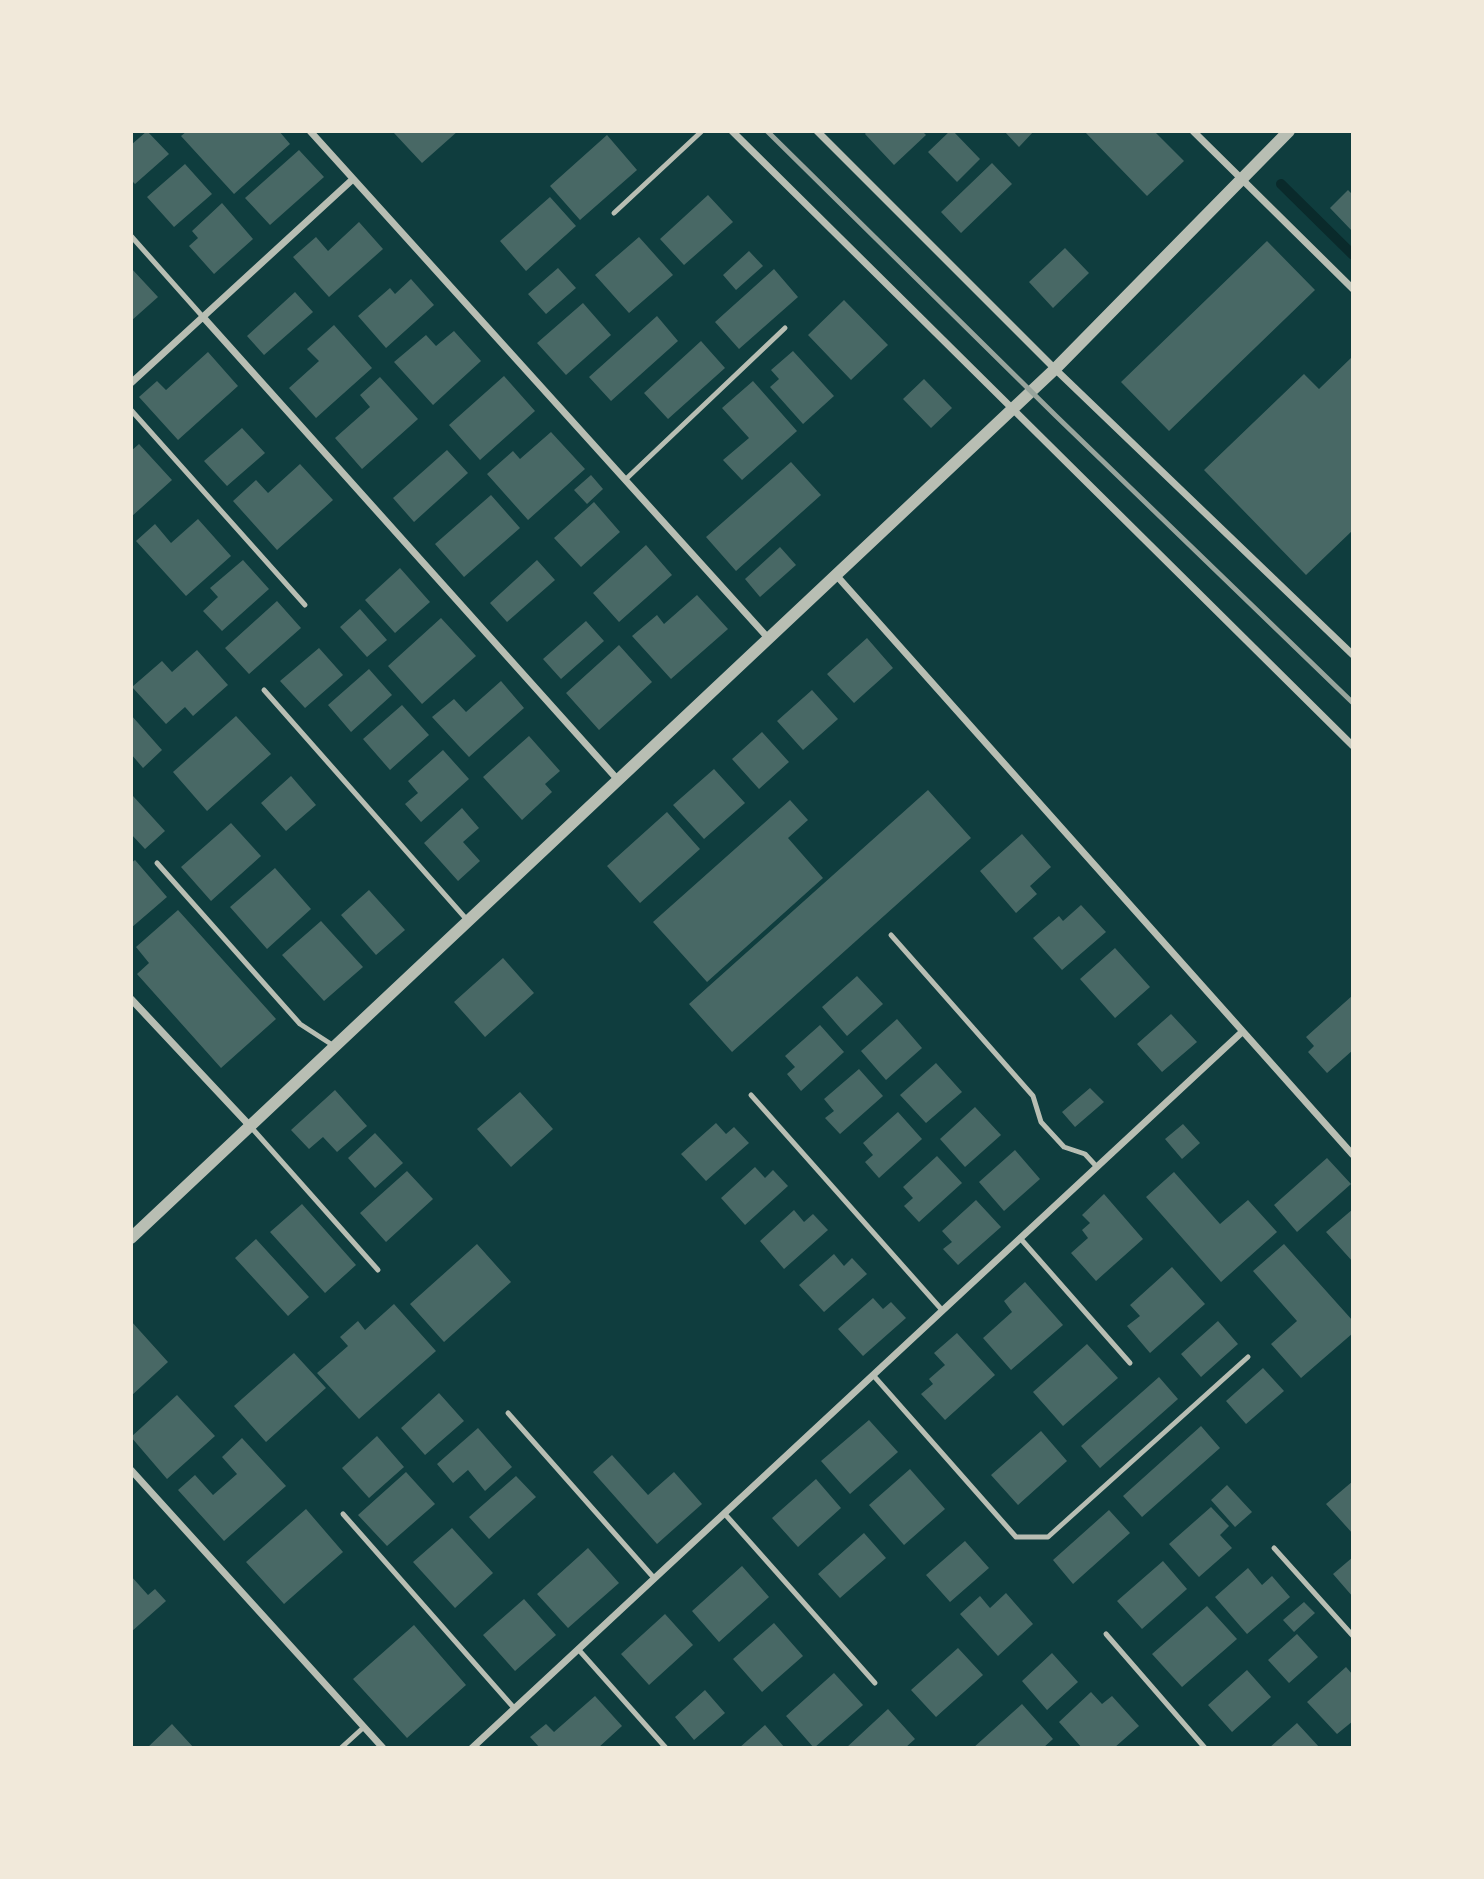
<!DOCTYPE html>
<html>
<head>
<meta charset="utf-8">
<style>
  body { margin:0 }
  #map { position:relative; width:1484px; height:1879px; overflow:hidden; background:#0f3d3e; font-family:Poppins,sans-serif }
  canvas { display:block }
  .frame { position:absolute; inset:0; border:133px solid #f1e9da; pointer-events:none }
</style>
</head>
<body>
<div id="map">
<canvas width="1484" height="1879"></canvas>
<div class="frame"></div>
</div>
<script>
const context = document.querySelector('canvas').getContext('2d');
context.lineJoin = 'round';
const toPath = rows => new Path2D(rows.map(r => 'M' + r).join(''));
function trace(path, color, width, dash) { context.strokeStyle = color; context.lineWidth = width; context.lineCap = dash ? 'butt' : 'round'; context.setLineDash(dash || []); context.stroke(path); }
function fill(path, color) { context.fillStyle = color; context.fill(path, 'evenodd'); }
const stream = toPath([
  [1281,184,1353,255]
]);
const building = toPath([
  [147,131,169,154,135,184,131,180,131,145],
  [187,131,279,131,290,144,234,194,181,136],
  [397,131,458,131,422,163,394,133],
  [867,131,922,131,926,135,894,165,865,134],
  [950,131,953,131,980,159,957,182,928,152],
  [1004,131,1034,131,1019,147],
  [1084,131,1154,131,1184,161,1147,196],
  [607,135,637,170,580,220,550,186],
  [299,150,324,177,270,225,245,198],
  [992,163,1012,184,961,233,941,212],
  [185,164,212,194,174,227,147,197],
  [1348,190,1353,195,1353,232,1330,208],
  [708,195,733,222,684,265,660,239],
  [550,197,576,226,526,271,500,241],
  [222,203,253,239,214,274,189,246,198,238,192,231],
  [359,222,383,249,329,297,293,257,316,237,328,251],
  [639,237,673,275,629,313,595,275],
  [1267,241,1315,290,1169,431,1121,382],
  [1065,248,1089,273,1053,308,1029,282],
  [749,251,763,266,736,290,723,275],
  [131,268,158,297,131,321],
  [558,268,576,288,546,314,528,294],
  [774,269,798,297,739,349,715,322],
  [411,279,434,305,386,348,358,316,390,288,395,294],
  [295,292,313,312,264,355,247,336],
  [844,300,888,345,851,380,808,335],
  [583,303,611,335,566,375,537,343],
  [657,316,678,341,611,401,589,377],
  [334,325,372,368,316,418,289,388,319,361,307,349],
  [454,331,481,361,433,405,394,362,426,335,436,346],
  [701,341,725,368,668,419,644,393],
  [793,351,834,396,803,424,770,387,779,379,771,370],
  [208,352,238,386,178,440,139,397,157,381,166,390],
  [1353,356,1353,530,1306,575,1204,470,1304,374,1319,389],
  [504,376,535,411,480,460,449,425],
  [380,377,418,419,362,469,335,438,370,407,360,395],
  [924,379,952,408,931,428,903,399],
  [753,381,797,431,742,480,723,460,749,438,722,408],
  [242,428,265,453,227,486,204,461],
  [551,432,585,469,528,520,487,474,513,451,520,459],
  [139,444,172,480,131,517,131,451],
  [447,450,468,473,414,522,393,498],
  [791,462,821,495,736,571,706,537],
  [300,464,333,500,277,550,233,501,256,480,268,493],
  [591,475,603,489,587,504,574,490],
  [491,495,520,528,464,577,435,544],
  [594,502,620,532,581,567,554,538],
  [198,519,231,556,186,596,136,541,155,524,171,543],
  [646,545,672,575,619,622,593,593],
  [780,547,796,565,760,597,745,579],
  [243,560,269,589,222,631,203,611,218,597,210,588],
  [537,560,555,580,507,622,490,603],
  [400,568,430,602,395,633,365,600],
  [697,595,728,629,671,679,632,636,657,615,664,624],
  [277,601,301,628,249,674,225,648],
  [360,609,387,640,367,657,340,627],
  [441,618,476,656,422,704,388,666],
  [586,621,604,641,561,679,543,659],
  [867,638,893,668,854,703,827,674],
  [619,645,652,682,599,730,566,693],
  [319,648,343,675,305,708,280,681],
  [197,650,228,685,193,716,185,707,166,724,132,687,162,661,172,672],
  [369,669,392,695,351,732,328,705],
  [501,681,524,708,469,757,432,717,454,699,466,712],
  [812,690,838,719,803,750,777,721],
  [402,705,429,735,390,770,363,739],
  [131,715,162,750,143,768,131,754],
  [236,716,271,754,207,811,173,772],
  [762,732,789,762,759,789,732,759],
  [529,736,560,771,545,784,552,792,522,820,483,777],
  [443,750,469,779,421,822,405,804,418,793,408,781],
  [714,769,745,803,704,839,673,805],
  [291,776,316,805,286,831,261,803],
  [928,790,971,838,732,1052,689,1004],
  [133,796,165,831,145,849,131,834,131,798],
  [790,800,808,820,788,838,823,878,707,982,653,922],
  [462,808,479,828,463,842,480,861,458,881,424,843],
  [667,812,700,849,640,903,607,866],
  [231,823,261,856,211,901,181,867],
  [1022,834,1051,867,1030,886,1037,894,1016,913,980,871],
  [135,860,167,897,131,928,131,863],
  [275,868,311,909,267,949,230,907],
  [369,890,405,930,376,955,341,915],
  [1081,905,1106,932,1062,970,1033,938,1059,916,1063,921],
  [178,910,276,1019,221,1068,137,974,149,963,136,947],
  [321,921,363,967,324,1001,282,955],
  [1115,948,1150,987,1115,1018,1080,979],
  [503,958,534,993,485,1037,454,1002],
  [857,976,883,1004,847,1036,822,1007],
  [1353,995,1353,1050,1327,1073,1308,1052,1314,1046,1306,1037],
  [1171,1014,1197,1042,1162,1072,1137,1044],
  [897,1019,922,1048,886,1080,861,1051],
  [820,1025,844,1052,801,1091,787,1074,795,1067,785,1056],
  [936,1063,962,1092,926,1123,900,1095],
  [859,1069,883,1096,840,1134,825,1118,834,1111,824,1099],
  [1090,1088,1104,1102,1075,1127,1062,1112],
  [335,1090,367,1126,337,1152,323,1137,309,1149,291,1130],
  [520,1092,553,1129,511,1167,477,1129],
  [975,1107,1001,1135,965,1167,940,1139],
  [898,1112,922,1139,879,1178,865,1162,873,1155,863,1143],
  [716,1123,726,1134,734,1127,749,1143,706,1181,681,1154],
  [1183,1124,1200,1143,1182,1159,1165,1139],
  [375,1133,403,1163,375,1188,348,1158],
  [1015,1150,1040,1179,1004,1211,979,1182],
  [937,1156,962,1183,919,1222,904,1206,913,1198,903,1187],
  [1327,1158,1351,1184,1297,1232,1274,1205],
  [755,1167,765,1178,773,1170,788,1186,745,1225,721,1198],
  [407,1171,433,1199,386,1242,360,1213],
  [1174,1172,1220,1224,1248,1200,1277,1232,1221,1282,1146,1197],
  [1104,1194,1143,1239,1096,1281,1071,1253,1088,1238,1082,1230,1090,1223,1082,1215],
  [976,1200,1001,1227,958,1265,943,1249,952,1242,942,1231],
  [302,1204,356,1265,325,1293,270,1232],
  [1353,1209,1353,1262,1326,1232],
  [794,1210,804,1222,813,1214,828,1230,784,1269,760,1241],
  [256,1239,309,1297,288,1316,235,1258],
  [477,1244,511,1282,444,1342,410,1304],
  [1284,1244,1353,1321,1353,1333,1301,1378,1271,1344,1297,1321,1253,1271],
  [834,1254,844,1266,852,1258,867,1274,824,1312,799,1285],
  [1172,1267,1205,1304,1150,1353,1127,1326,1140,1316,1130,1305],
  [1025,1282,1063,1325,1011,1370,983,1338,1012,1312,1004,1301],
  [873,1298,883,1309,891,1302,906,1318,863,1356,838,1329],
  [394,1304,436,1351,359,1419,317,1373,348,1346,340,1337,358,1321,365,1330],
  [131,1321,168,1362,131,1396],
  [1218,1321,1238,1344,1201,1377,1181,1354],
  [957,1333,995,1375,945,1420,921,1394,933,1384,929,1379,945,1365,934,1353],
  [1087,1344,1118,1378,1063,1426,1033,1392],
  [294,1353,326,1388,266,1442,234,1406],
  [1263,1368,1284,1391,1246,1424,1226,1401],
  [1159,1377,1178,1399,1100,1468,1081,1446],
  [439,1393,464,1421,425,1455,401,1428],
  [177,1395,215,1436,167,1479,131,1437],
  [869,1420,898,1452,850,1494,821,1461],
  [1201,1426,1220,1448,1142,1517,1123,1496],
  [478,1428,512,1467,485,1491,468,1470,453,1483,437,1464],
  [1041,1431,1067,1461,1018,1505,991,1475],
  [377,1436,404,1467,369,1498,342,1468],
  [242,1438,286,1486,224,1541,178,1490,195,1475,213,1495,237,1474,222,1457],
  [612,1455,648,1495,674,1472,702,1504,657,1544,593,1472],
  [910,1469,945,1509,904,1545,869,1505],
  [406,1472,435,1504,387,1546,358,1515],
  [516,1476,536,1497,489,1539,469,1517],
  [816,1479,841,1508,798,1547,772,1518],
  [1353,1481,1353,1534,1326,1504],
  [1227,1485,1252,1512,1235,1527,1211,1500],
  [1211,1507,1229,1526,1220,1535,1232,1548,1199,1577,1169,1544],
  [306,1509,343,1552,284,1604,246,1562],
  [1109,1510,1130,1533,1073,1584,1053,1560],
  [452,1528,493,1573,455,1608,413,1562],
  [864,1533,886,1558,840,1598,818,1574],
  [965,1541,989,1568,950,1602,926,1575],
  [588,1548,619,1583,568,1628,537,1594],
  [1353,1557,1353,1597,1333,1574],
  [1163,1561,1187,1589,1142,1629,1117,1601],
  [742,1566,769,1597,719,1642,692,1611],
  [1248,1568,1262,1585,1272,1576,1290,1597,1247,1634,1215,1597],
  [131,1576,148,1595,155,1589,166,1601,131,1632],
  [1006,1593,1033,1624,998,1656,960,1614,980,1596,990,1608],
  [524,1599,556,1635,515,1671,483,1635],
  [1304,1602,1315,1613,1294,1632,1283,1620],
  [1207,1606,1237,1639,1182,1687,1152,1654],
  [665,1614,693,1645,649,1685,621,1654],
  [774,1623,803,1656,762,1692,733,1659],
  [414,1625,466,1685,407,1738,353,1679],
  [1297,1634,1318,1657,1289,1683,1268,1660],
  [958,1648,983,1675,936,1717,911,1690],
  [1052,1653,1078,1682,1047,1710,1022,1681],
  [1346,1667,1353,1675,1353,1721,1337,1734,1307,1702],
  [1247,1670,1271,1697,1232,1732,1208,1705],
  [834,1673,863,1705,814,1748,786,1716],
  [705,1690,725,1713,694,1740,675,1717],
  [1091,1692,1102,1704,1112,1696,1139,1726,1114,1748,1082,1748,1059,1722],
  [595,1696,622,1726,598,1748,540,1748,530,1737,546,1724,554,1732],
  [1022,1704,1053,1739,1043,1748,973,1748],
  [888,1709,915,1739,905,1748,846,1748],
  [1297,1723,1320,1748,1269,1748],
  [172,1724,194,1748,147,1748],
  [765,1725,785,1748,739,1748]
]);
const service = toPath([
  [614,213,702,131],
  [131,236,203,317],
  [131,410,305,605],
  [625,480,785,328],
  [264,690,468,921],
  [157,863,300,1024,334,1046],
  [891,935,1033,1096,1041,1122,1064,1147,1085,1154,1097,1167],
  [751,1095,942,1310],
  [250,1126,378,1270],
  [1020,1238,1130,1363],
  [873,1375,1016,1537,1048,1537,1248,1357],
  [508,1413,654,1578],
  [724,1513,875,1683],
  [343,1514,514,1708],
  [1274,1548,1353,1636],
  [1106,1634,1205,1748],
  [578,1649,666,1748],
  [341,1748,364,1727]
]);
const minor = toPath([
  [310,131,769,639],
  [732,131,1353,746],
  [817,131,1055,369,1353,655],
  [1193,131,1353,289],
  [203,317,618,780],
  [131,383,353,179],
  [836,575,1353,1155],
  [131,999,250,1126],
  [131,1470,383,1748],
  [472,1748,1242,1032]
]);
const tertiary = toPath([
  [131,1238,1055,369,1289,131]
]);
const rail = toPath([
  [767,131,1056,416,1353,703]
]);
trace(stream, '#0a2a2b', 10);
fill(building, '#486865');
trace(service, '#b8beb3', 5);
trace(minor, '#b8beb3', 7);
trace(tertiary, '#b8beb3', 12);
trace(rail, '#97a49c', 5);
</script>
</body>
</html>
